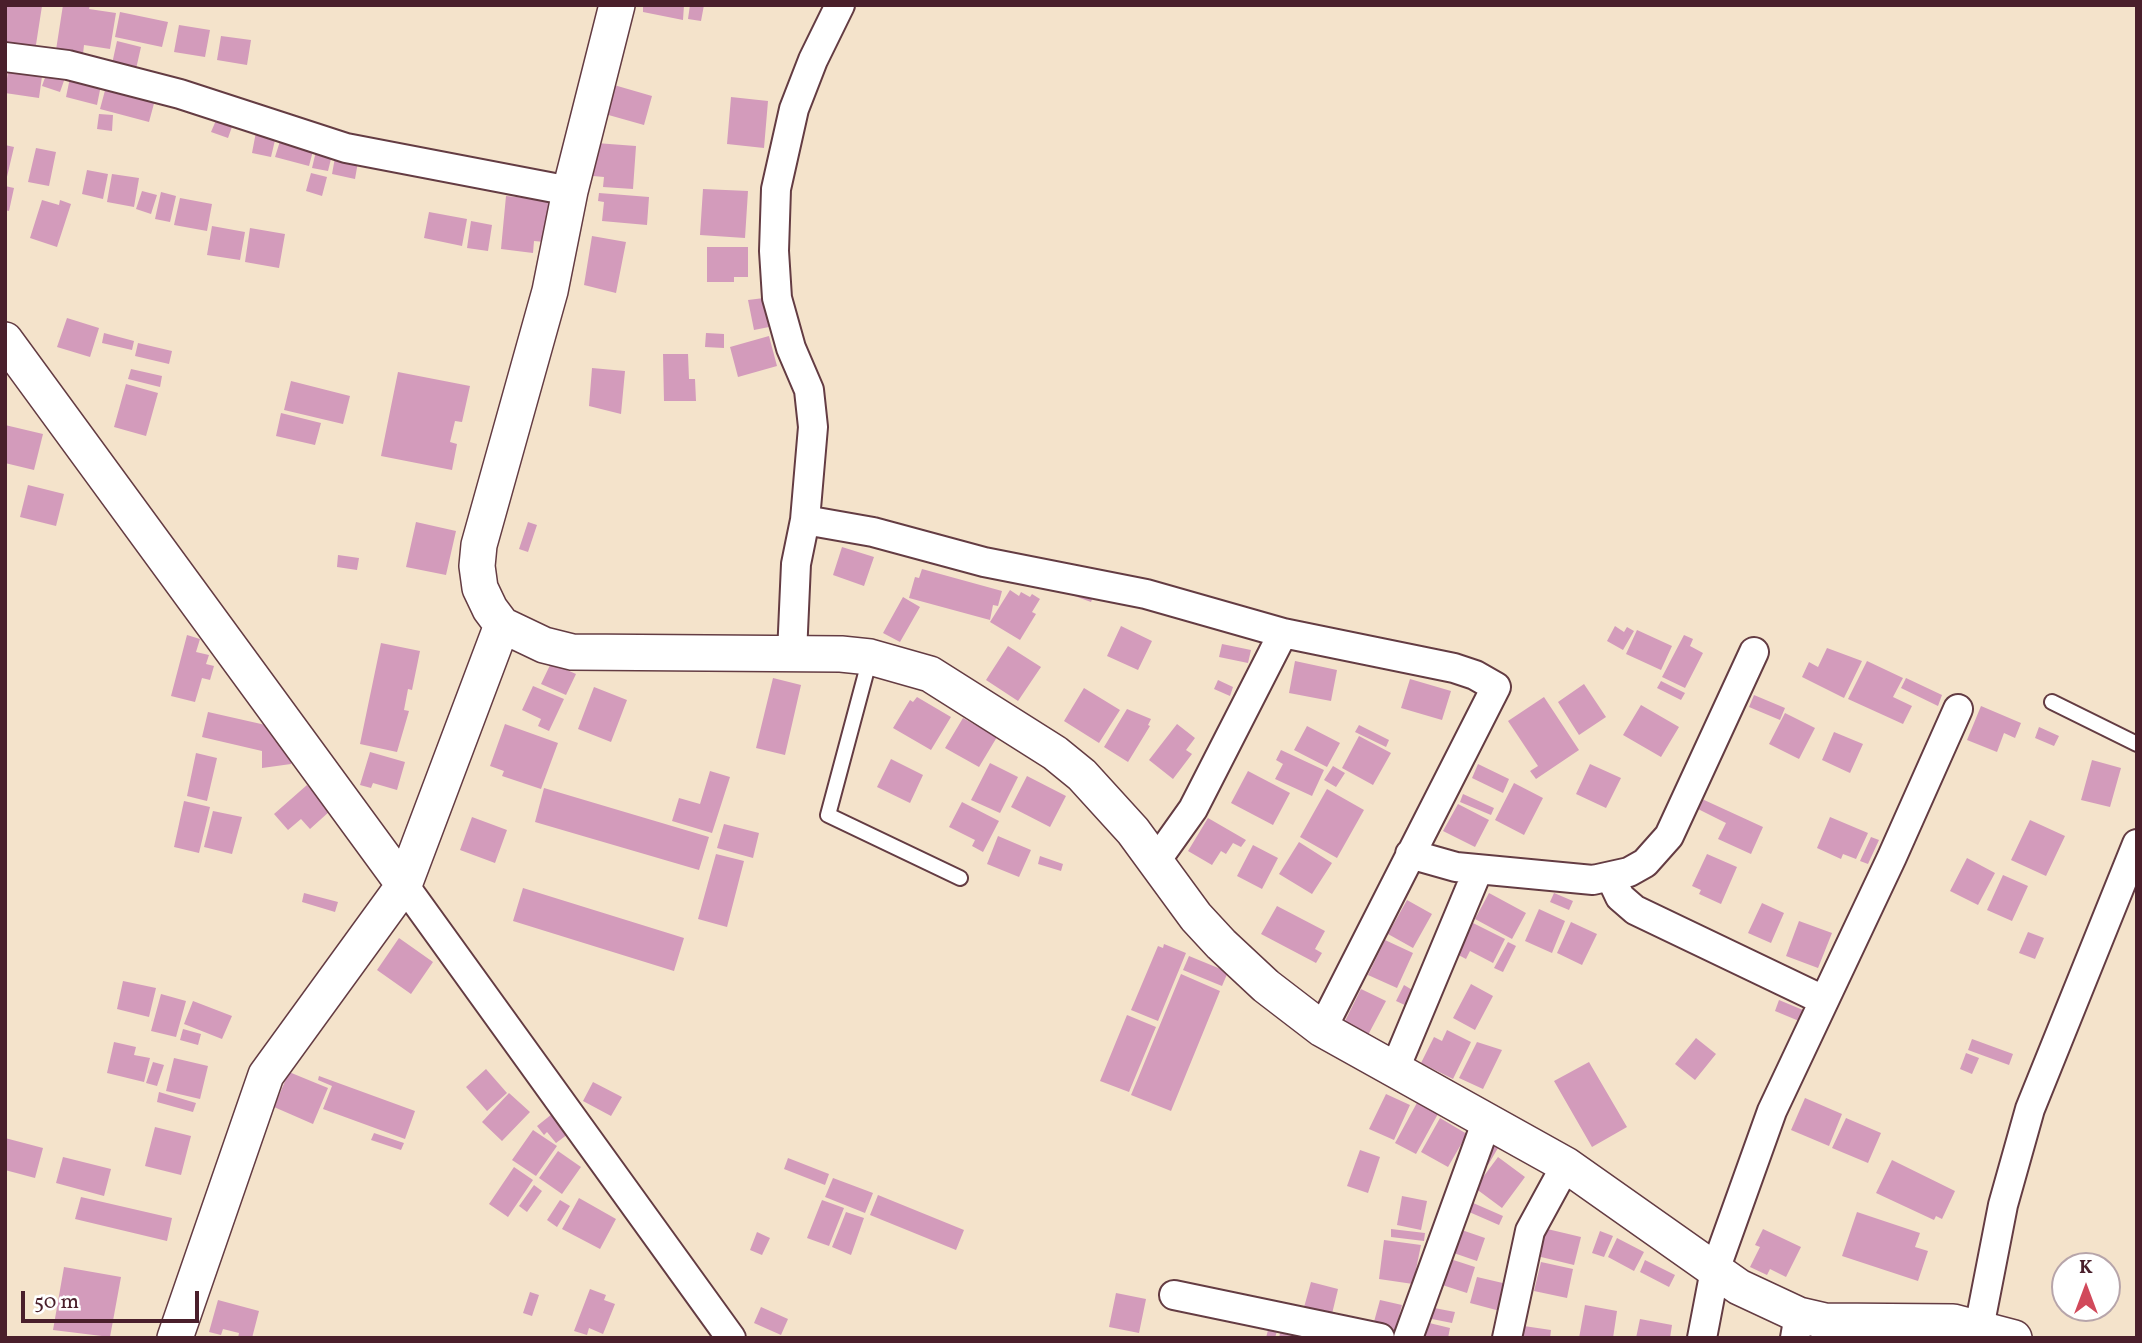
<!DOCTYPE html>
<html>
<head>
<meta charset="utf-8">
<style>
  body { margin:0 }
  #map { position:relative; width:2142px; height:1343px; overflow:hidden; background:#f4e3cb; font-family:Vollkorn,serif }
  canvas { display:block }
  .frame { position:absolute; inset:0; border:7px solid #4a1f2b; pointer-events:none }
  .north { position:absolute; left:2051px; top:1252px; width:70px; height:70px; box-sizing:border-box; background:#fff; border:2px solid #b7a5aa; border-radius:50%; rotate:0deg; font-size:19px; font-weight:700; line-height:28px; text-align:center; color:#4a1f2b }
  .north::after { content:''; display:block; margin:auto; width:24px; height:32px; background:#d1495b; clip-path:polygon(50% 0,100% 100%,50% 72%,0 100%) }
  .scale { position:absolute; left:21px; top:1291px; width:178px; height:32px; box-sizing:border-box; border:4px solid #4a1f2b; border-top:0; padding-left:9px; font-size:21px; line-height:24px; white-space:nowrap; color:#4a1f2b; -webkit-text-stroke:5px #fff; paint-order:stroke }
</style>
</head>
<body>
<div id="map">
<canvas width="2142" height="1343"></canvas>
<div class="frame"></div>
<div class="north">K</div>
<div class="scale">50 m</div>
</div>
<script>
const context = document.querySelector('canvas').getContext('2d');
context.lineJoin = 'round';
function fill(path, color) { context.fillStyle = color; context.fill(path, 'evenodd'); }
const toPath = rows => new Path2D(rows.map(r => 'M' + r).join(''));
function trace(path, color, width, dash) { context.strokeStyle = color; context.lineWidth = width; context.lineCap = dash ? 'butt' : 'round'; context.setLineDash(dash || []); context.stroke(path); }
const building = toPath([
  [6,5,42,6,35,51,5,47],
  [63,5,90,5,89,9,116,13,110,49,84,45,83,54,56,50],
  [643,5,684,5,683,20,643,12],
  [690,5,704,5,701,21,688,19],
  [120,12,168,22,162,47,115,37],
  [179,25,210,30,205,57,174,52],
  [221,36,251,40,247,65,217,60],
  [117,41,141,47,136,69,112,64],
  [9,64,43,69,39,98,5,93],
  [48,69,66,75,60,92,42,86],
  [71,73,102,80,97,105,66,97],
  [107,83,156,96,149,122,100,109],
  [614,85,652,96,644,125,605,114],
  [731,97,768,101,764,148,727,144],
  [99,114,113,115,112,131,97,129],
  [217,118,233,124,228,138,211,132],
  [256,132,276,136,271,157,252,153],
  [281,138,314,147,309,166,275,157],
  [596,143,636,146,633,189,603,187,604,177,593,176],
  [5,145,14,147,6,181,5,181],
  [317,147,333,151,328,171,312,168],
  [36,148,56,152,49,186,28,182],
  [336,152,359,156,355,179,332,174],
  [87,170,108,174,103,199,82,194],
  [311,173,327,177,322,196,306,191],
  [112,174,139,178,134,207,107,202],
  [5,186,14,188,9,211,5,210],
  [703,189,748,191,745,238,700,235],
  [142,191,157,195,151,214,136,209],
  [161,192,176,196,170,222,155,219],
  [599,193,649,197,647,225,602,221,604,202,598,201],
  [506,196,549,200,545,242,534,241,533,253,501,249],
  [180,198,212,204,207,231,174,225],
  [42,200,59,205,60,200,71,204,57,247,30,238],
  [429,212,467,219,462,246,424,238],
  [471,221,492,225,488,251,467,248],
  [212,226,245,232,240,260,207,255],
  [250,228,285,234,279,268,245,262],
  [592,236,626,242,616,293,584,285],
  [707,247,748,247,748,277,734,277,734,282,707,282],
  [764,298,769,327,754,330,748,300],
  [67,318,99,328,90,357,57,347],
  [104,333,134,341,132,350,102,343],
  [706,333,724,334,724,348,705,347],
  [769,336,777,366,738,377,730,347],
  [138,343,172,351,169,364,135,356],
  [663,354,688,354,689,379,695,379,696,401,664,401],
  [592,368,625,371,621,414,589,406],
  [131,369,162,376,160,387,128,379],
  [398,372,470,386,462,422,455,421,450,442,457,444,452,470,381,456],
  [291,381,350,396,343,424,284,410],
  [126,384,158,393,146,436,114,427],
  [281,413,321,423,315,445,276,436],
  [5,425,43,434,34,470,5,463],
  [28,485,64,494,56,526,20,517],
  [416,522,456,531,446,575,406,567],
  [528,522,537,525,528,552,519,549],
  [842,547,874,557,864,586,833,575],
  [338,555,359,558,357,570,337,567],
  [922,569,1002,591,998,606,993,605,990,620,909,598,915,577,919,578],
  [1072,584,1095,592,1091,602,1069,594],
  [1010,590,1019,596,1021,592,1030,597,1032,594,1040,599,1032,612,1036,614,1020,640,990,622],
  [903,597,920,607,900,642,883,633],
  [1121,626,1152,641,1138,670,1107,656],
  [1615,626,1624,632,1627,627,1634,631,1623,650,1607,641],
  [1637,630,1672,646,1661,670,1626,654],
  [187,635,200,639,196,652,209,655,206,664,214,666,210,680,202,678,195,702,171,696],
  [1684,635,1693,639,1690,646,1703,653,1685,688,1662,677],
  [381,643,420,651,412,690,408,689,404,710,409,711,397,752,360,744],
  [1222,644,1251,650,1248,663,1219,657],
  [1008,646,1041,667,1018,701,986,680],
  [1827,648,1862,661,1844,698,1802,677,1809,662,1818,667],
  [1295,661,1337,670,1331,701,1289,693],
  [1867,661,1903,678,1893,697,1912,706,1903,724,1848,699],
  [551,663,576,674,566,695,541,684],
  [773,678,801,685,785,755,756,748],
  [1906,678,1942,695,1938,706,1901,688],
  [1410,679,1451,691,1442,720,1401,708],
  [1218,680,1233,687,1230,696,1214,689],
  [1661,681,1685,693,1681,700,1657,688],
  [1584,684,1606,717,1579,735,1558,702],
  [533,686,564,699,549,731,538,726,541,719,522,710],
  [594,687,627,700,611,742,578,729],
  [1084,688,1120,710,1099,743,1064,721],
  [1754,695,1785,708,1780,720,1749,707],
  [917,697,951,717,931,750,893,728,910,700,913,702],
  [1544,697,1579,750,1536,779,1530,771,1538,766,1508,721],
  [1641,705,1679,727,1661,757,1623,735],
  [1981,706,2021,723,2015,738,2004,733,1997,752,1967,740],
  [1127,709,1151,719,1148,725,1150,726,1128,762,1104,747],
  [208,712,270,726,293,755,291,764,262,768,262,751,202,737],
  [1785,713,1815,728,1799,759,1769,744],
  [963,718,997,737,979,767,945,748],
  [505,724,558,743,541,789,502,776,504,771,490,766],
  [1177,724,1195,738,1186,750,1192,754,1173,779,1149,760],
  [1359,725,1389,740,1386,747,1355,732],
  [1307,726,1340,743,1327,767,1294,750],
  [2039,727,2059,736,2054,746,2035,738],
  [1834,732,1863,744,1850,773,1822,760],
  [1359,736,1391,753,1373,785,1342,768],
  [1281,750,1324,770,1312,796,1275,779,1283,764,1276,760],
  [370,752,405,762,397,790,373,783,371,788,360,785],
  [196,753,217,758,207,801,187,796],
  [891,759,923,775,910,803,877,787],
  [2092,760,2121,768,2110,807,2081,800],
  [990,763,1018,777,1000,813,971,800],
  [1478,764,1509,779,1503,793,1472,778],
  [1590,764,1621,778,1606,808,1576,794],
  [1333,766,1345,773,1336,787,1324,780],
  [710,771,730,777,712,833,672,821,679,798,700,804],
  [1248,771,1290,793,1273,825,1231,803],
  [1027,776,1066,796,1050,827,1011,807],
  [1514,783,1543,798,1524,835,1495,820],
  [307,785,330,811,310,829,301,819,288,830,274,814],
  [544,788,709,837,699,870,535,822],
  [1327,789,1364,810,1337,858,1300,837],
  [1463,794,1494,808,1491,815,1460,802],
  [1702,799,1763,827,1751,854,1718,839,1726,823,1698,809],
  [184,801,210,807,199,853,174,847],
  [962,802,999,821,983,852,972,846,975,840,949,827],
  [1458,804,1489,820,1475,847,1443,831],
  [213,811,242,817,232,854,204,847],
  [472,817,507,830,495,863,460,850],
  [1830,817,1868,833,1856,859,1843,854,1841,859,1817,848],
  [1208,818,1246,840,1241,847,1233,843,1226,854,1221,851,1212,865,1188,851],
  [2030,820,2065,836,2046,876,2011,860],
  [724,824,759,833,753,858,717,848],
  [998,836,1031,850,1019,877,987,864],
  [1871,837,1879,840,1868,864,1860,861],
  [1299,842,1332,863,1312,894,1279,874],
  [1253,845,1278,858,1262,889,1237,876],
  [716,854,744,861,727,927,698,919],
  [1707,854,1737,867,1721,904,1699,894,1701,890,1692,886],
  [1040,856,1063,864,1061,871,1038,864],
  [1967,858,1995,873,1978,905,1950,891],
  [2003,875,2028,886,2012,921,1987,910],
  [523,888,684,938,674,971,513,921],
  [304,893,338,902,335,912,302,902],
  [1489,893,1526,913,1512,939,1475,919],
  [1554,893,1573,901,1569,910,1550,902],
  [1407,900,1432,914,1413,948,1388,934],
  [1762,903,1784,913,1771,943,1748,933],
  [1277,906,1325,931,1315,949,1322,953,1316,963,1261,934],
  [1539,909,1565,921,1552,953,1525,941],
  [1799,921,1832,933,1818,968,1786,956],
  [1571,922,1597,934,1582,965,1557,953],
  [1473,923,1505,939,1493,963,1470,951,1466,959,1451,951,1462,930,1468,933],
  [2028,932,2044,938,2035,959,2019,953],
  [399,938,433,962,411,994,377,970],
  [1385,940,1413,953,1397,988,1368,975],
  [1508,942,1516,946,1503,972,1494,968],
  [1164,944,1186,953,1158,1021,1131,1010,1158,946,1163,948],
  [1189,956,1228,972,1222,986,1183,970],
  [1181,974,1220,991,1171,1111,1131,1095],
  [123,981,156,988,149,1017,117,1009],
  [1471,984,1493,996,1475,1030,1453,1018],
  [1404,985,1414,991,1407,1006,1396,1001],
  [1361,989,1386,1001,1368,1035,1344,1023],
  [161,994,186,1001,176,1037,151,1031],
  [1779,1000,1803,1010,1799,1021,1775,1011],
  [193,1001,232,1016,222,1039,184,1024],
  [1127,1015,1156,1027,1129,1092,1100,1081],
  [183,1029,201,1034,198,1045,180,1040],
  [1447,1030,1471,1042,1453,1079,1421,1063,1434,1037,1442,1041],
  [1696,1038,1716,1054,1695,1080,1675,1064],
  [1972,1039,2013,1054,2009,1065,1968,1050],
  [114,1042,136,1047,134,1055,150,1058,144,1082,107,1073],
  [1477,1042,1502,1050,1483,1089,1459,1078],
  [1966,1053,1979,1058,1972,1074,1960,1069],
  [174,1058,208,1066,200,1099,166,1091],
  [153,1062,164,1065,157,1086,146,1083],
  [1589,1062,1627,1127,1592,1147,1554,1081],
  [486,1069,507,1093,487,1111,466,1087],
  [289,1072,328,1088,313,1124,274,1107],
  [319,1076,415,1111,405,1139,323,1109,332,1086,318,1080],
  [593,1082,622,1097,611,1116,583,1101],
  [159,1092,196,1103,193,1112,157,1102],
  [509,1093,530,1112,502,1141,482,1122],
  [1386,1094,1410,1105,1394,1140,1369,1129],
  [1805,1098,1842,1114,1829,1146,1791,1130],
  [1418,1101,1439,1112,1416,1154,1395,1143],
  [552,1114,568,1134,556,1143,547,1132,544,1135,537,1126],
  [1440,1118,1467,1134,1448,1167,1421,1152],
  [1846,1118,1881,1133,1868,1163,1832,1148],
  [155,1127,191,1136,181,1175,145,1166],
  [533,1130,557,1146,536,1176,512,1160],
  [374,1133,404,1143,401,1150,371,1140],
  [5,1138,43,1148,35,1178,5,1170],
  [1488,1142,1498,1148,1488,1165,1478,1159],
  [1360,1150,1380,1157,1368,1193,1347,1186],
  [558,1151,581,1167,562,1194,539,1178],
  [63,1157,111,1169,104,1196,56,1183],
  [1498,1157,1525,1177,1502,1208,1475,1188],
  [788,1158,829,1174,825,1185,784,1169],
  [1892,1160,1955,1191,1942,1219,1936,1216,1934,1220,1876,1193],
  [514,1167,533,1180,508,1217,489,1204],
  [833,1178,873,1193,865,1213,825,1197],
  [534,1185,542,1191,527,1212,519,1206],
  [878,1195,964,1230,956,1250,870,1215],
  [1402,1196,1427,1201,1421,1230,1397,1225],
  [81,1197,172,1218,167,1241,75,1219],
  [579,1198,616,1219,600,1249,562,1229],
  [1464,1199,1503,1216,1499,1225,1460,1208],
  [560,1200,570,1206,557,1227,547,1220],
  [822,1200,844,1208,829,1246,807,1238],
  [846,1212,864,1218,851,1255,832,1247],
  [1857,1212,1920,1233,1915,1247,1928,1251,1918,1281,1842,1256],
  [1453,1227,1485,1238,1477,1261,1445,1250],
  [1543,1228,1581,1237,1574,1265,1537,1256],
  [1391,1229,1425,1233,1424,1241,1391,1237],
  [1763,1229,1801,1247,1786,1277,1770,1269,1767,1275,1750,1267,1760,1247,1755,1245],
  [1600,1231,1613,1236,1604,1257,1592,1253],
  [757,1232,770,1238,762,1255,750,1250],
  [1617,1238,1644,1252,1634,1271,1608,1257],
  [1384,1240,1421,1245,1413,1284,1379,1279],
  [1441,1256,1475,1267,1467,1293,1433,1282],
  [1645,1260,1675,1275,1669,1287,1640,1272],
  [1541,1262,1573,1269,1567,1298,1534,1291],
  [64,1267,121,1277,110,1337,53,1330],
  [1477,1277,1507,1284,1500,1311,1470,1303],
  [1311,1282,1338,1289,1331,1318,1303,1311],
  [590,1289,606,1295,604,1300,615,1304,603,1334,589,1328,587,1335,574,1331],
  [530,1292,539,1295,532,1316,523,1313],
  [1116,1293,1146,1299,1139,1333,1109,1327],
  [218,1300,259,1311,252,1338,238,1338,239,1333,223,1329,221,1335,209,1332],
  [1380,1300,1402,1305,1394,1335,1372,1329],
  [1585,1305,1617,1311,1613,1338,1579,1338],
  [1424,1306,1455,1312,1452,1323,1422,1317],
  [761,1307,788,1319,781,1335,754,1323],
  [1640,1319,1672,1325,1670,1338,1636,1338],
  [1421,1321,1450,1328,1448,1338,1417,1338],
  [1270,1322,1279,1324,1275,1338,1266,1338],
  [1282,1323,1312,1330,1310,1338,1279,1338],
  [1517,1325,1551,1330,1550,1338,1515,1338]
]);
const service = toPath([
  [870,658,828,815,960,878],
  [2052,702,2137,744]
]);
const minor = toPath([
  [5,57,68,65,180,94,346,148,570,191],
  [805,520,873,532,984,562,1146,594,1283,633,1454,668,1475,675,1496,687,1322,1029],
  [792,654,796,564,805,520,813,427,809,390,791,348,777,298,774,251,776,189,794,109,813,60,840,5],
  [1410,854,1456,867,1593,880,1629,872,1645,863,1669,836,1754,652],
  [1156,861,1193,809,1283,633],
  [1611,878,1620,897,1635,910,1823,1000],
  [404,885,731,1338],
  [1394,1071,1478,870],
  [1174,1295,1380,1338],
  [1979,1328,2003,1205,2030,1109,2137,844],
  [1408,1338,1486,1123],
  [1507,1338,1530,1231,1566,1165],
  [1702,1338,1715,1270,1772,1111,1892,857,1958,709],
  [1795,1338,1799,1315]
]);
const tertiary = toPath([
  [617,5,570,191,550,291,479,545,477,566,480,588,490,609,502,625,544,645,572,652,841,654,870,657,930,674,1055,753,1082,775,1133,831,1196,917,1221,944,1266,986,1322,1029,1566,1165,1739,1287,1799,1315,1825,1321,1953,1322,2014,1338],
  [5,340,404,885],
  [175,1338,266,1075,404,885,502,625]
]);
fill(building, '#d39bbb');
trace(service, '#643c43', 18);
trace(minor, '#643c43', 32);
trace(tertiary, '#643c43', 38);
trace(service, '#fff', 14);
trace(minor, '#fff', 28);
trace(tertiary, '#fff', 35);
</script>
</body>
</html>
